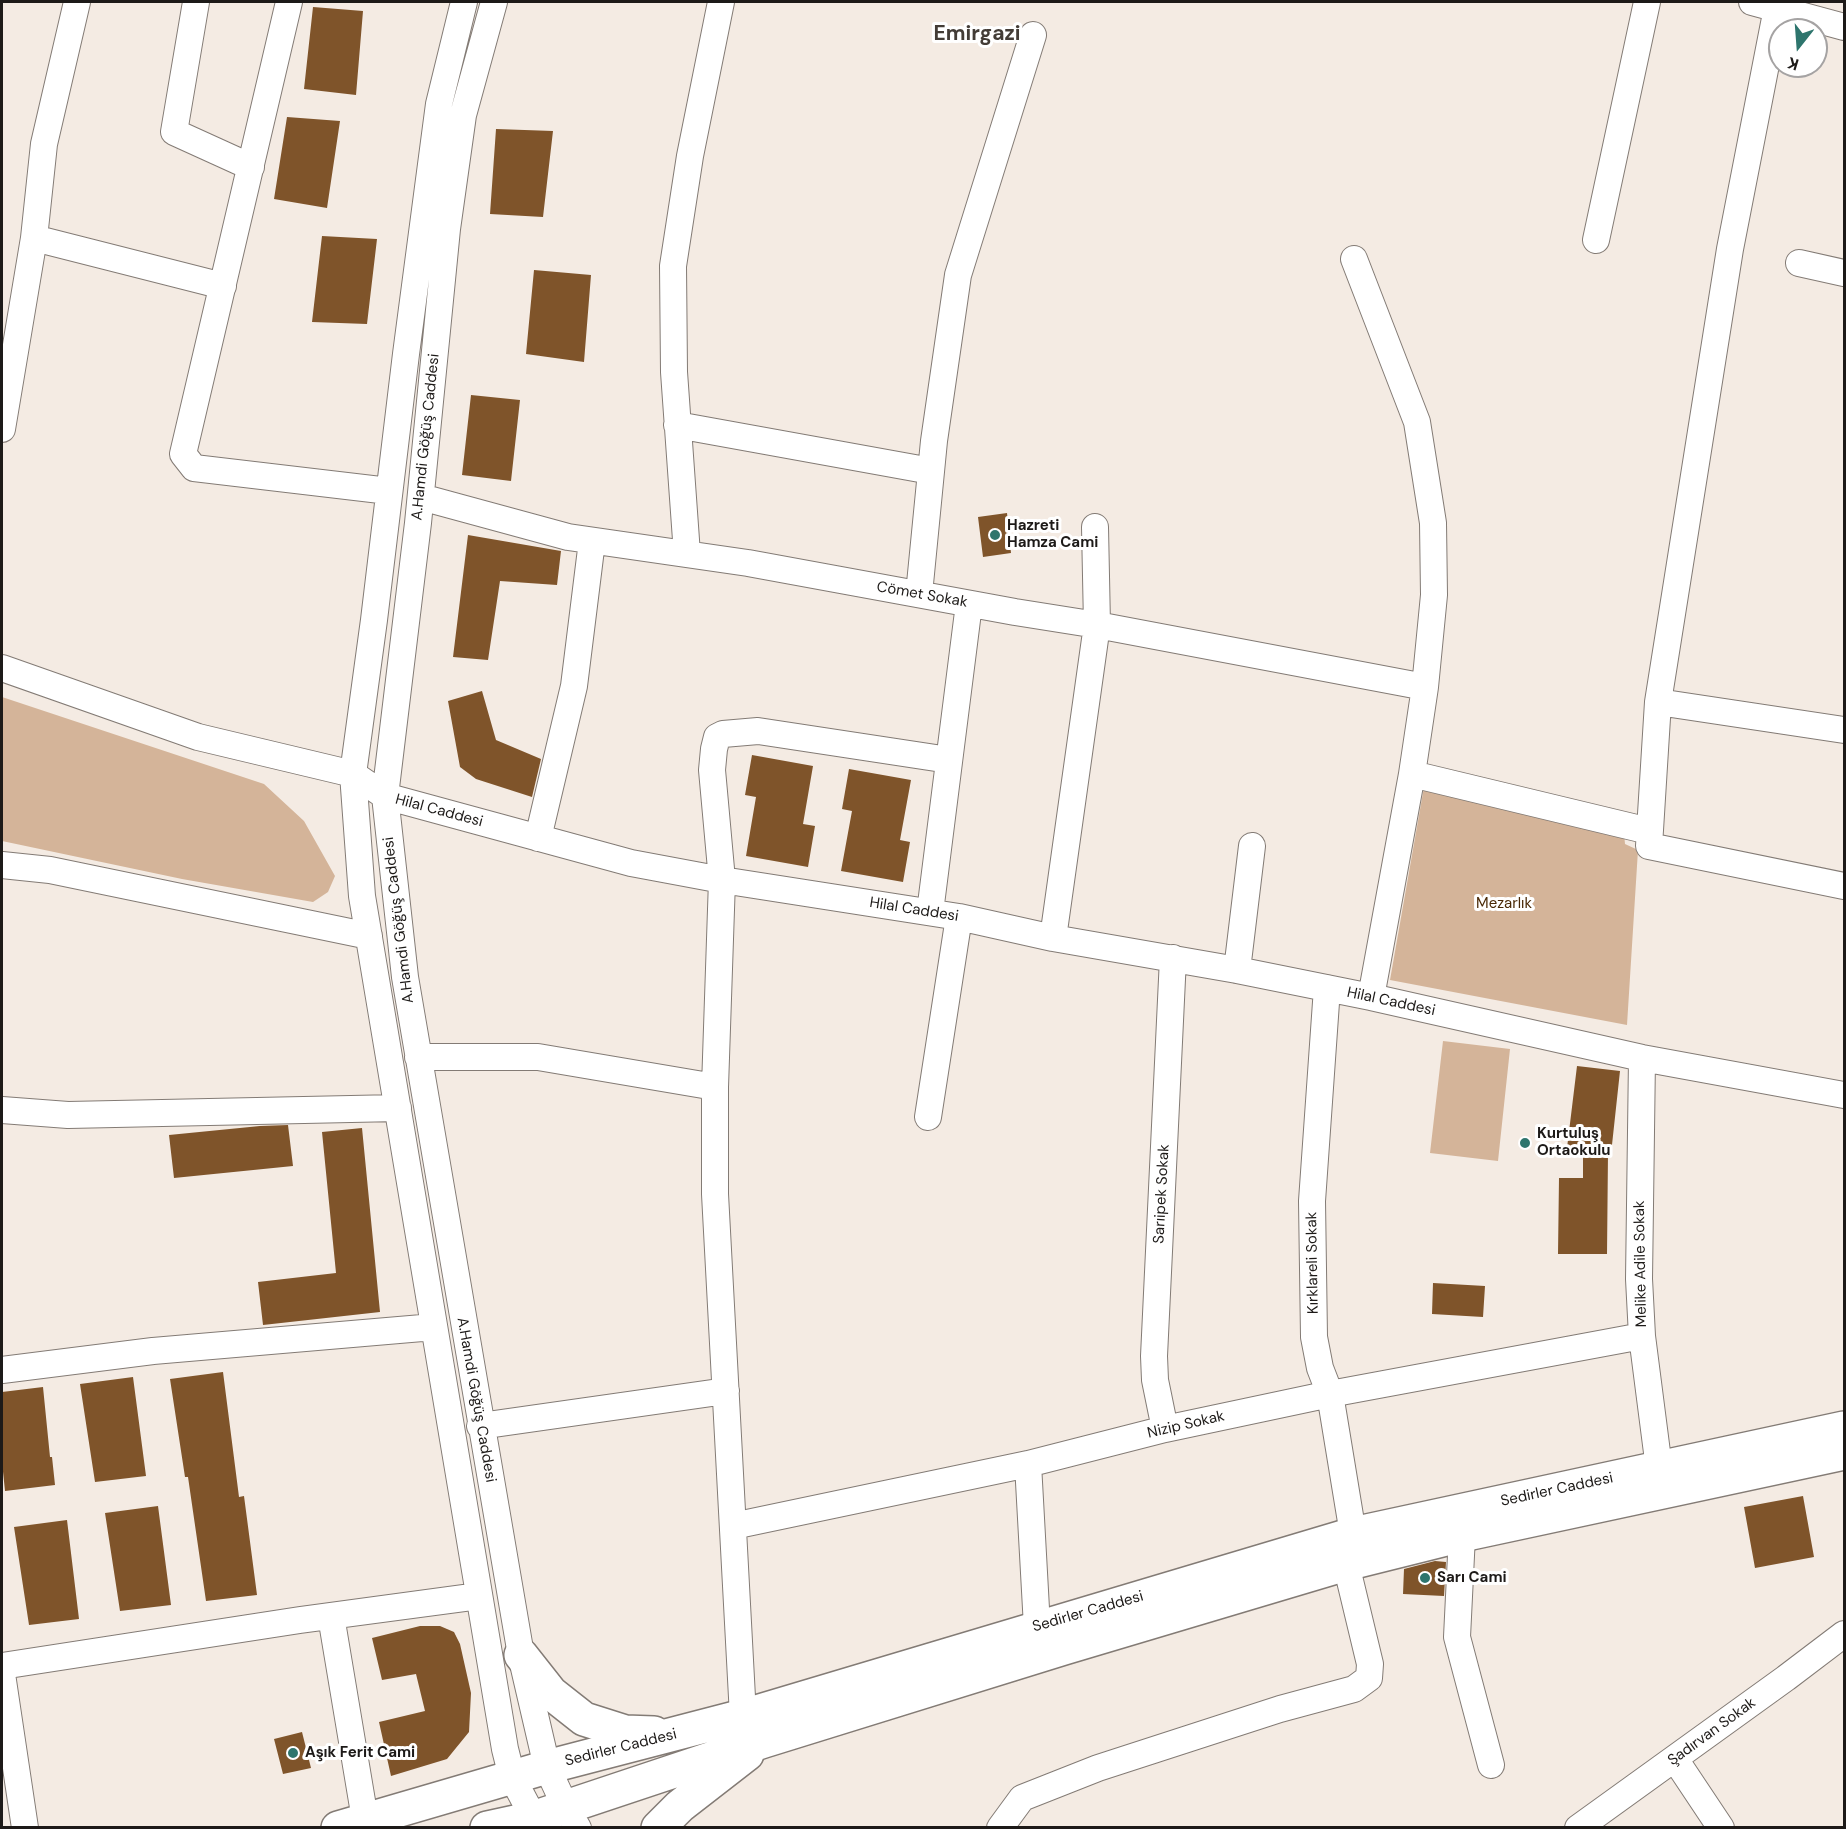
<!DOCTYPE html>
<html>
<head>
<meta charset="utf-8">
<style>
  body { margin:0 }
  #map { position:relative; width:1846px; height:1829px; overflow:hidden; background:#f4ebe3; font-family:"DM Sans",sans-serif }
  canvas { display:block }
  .frame { position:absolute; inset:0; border:3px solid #1d1a18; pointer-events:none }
  .north { position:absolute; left:1768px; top:18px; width:60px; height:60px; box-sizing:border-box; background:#fff; border:2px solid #a5a3a3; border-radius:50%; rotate:197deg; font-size:16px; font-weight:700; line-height:24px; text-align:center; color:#1d1a18 }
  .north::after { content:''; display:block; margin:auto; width:21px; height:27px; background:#2e756d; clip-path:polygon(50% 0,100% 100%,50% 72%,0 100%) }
</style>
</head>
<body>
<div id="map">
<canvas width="1846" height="1829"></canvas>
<div class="frame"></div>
<div class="north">K</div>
</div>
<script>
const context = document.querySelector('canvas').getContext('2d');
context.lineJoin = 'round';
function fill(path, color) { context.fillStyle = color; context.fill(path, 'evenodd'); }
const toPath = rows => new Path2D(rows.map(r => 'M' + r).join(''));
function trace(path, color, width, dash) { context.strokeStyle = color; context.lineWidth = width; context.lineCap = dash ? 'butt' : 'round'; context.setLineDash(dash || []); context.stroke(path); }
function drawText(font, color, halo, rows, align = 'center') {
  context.font = font + ' "DM Sans",sans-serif'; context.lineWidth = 6; context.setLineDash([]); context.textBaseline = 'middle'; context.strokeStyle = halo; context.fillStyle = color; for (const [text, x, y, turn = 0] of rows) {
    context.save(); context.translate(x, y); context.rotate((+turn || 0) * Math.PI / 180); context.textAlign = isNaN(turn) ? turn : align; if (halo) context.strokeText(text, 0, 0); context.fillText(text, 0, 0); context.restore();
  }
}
const green = toPath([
  [2,697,264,784,304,821,335,876,328,892,313,902,182,879,2,841],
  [1424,787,1624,833,1625,844,1638,850,1627,1025,1390,980],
  [1443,1041,1510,1049,1498,1161,1430,1153]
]);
const building = toPath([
  [313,7,363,11,356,95,304,89],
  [287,117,340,121,327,208,274,199],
  [496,129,553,131,543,217,490,214],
  [322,236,377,239,367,324,312,322],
  [534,270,591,275,584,362,526,354],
  [471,395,520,400,511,481,462,475],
  [1007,513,1011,553,983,557,978,517],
  [468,535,561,551,557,585,500,581,488,660,453,657],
  [482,691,496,740,541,759,532,797,476,779,460,767,448,701],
  [752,755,813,766,803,824,815,826,808,867,746,856,756,797,745,795],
  [849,769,911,780,900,840,910,842,903,882,841,871,852,811,842,809],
  [1577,1066,1620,1071,1611,1154,1608,1153,1607,1254,1558,1254,1559,1178,1583,1178,1583,1150,1567,1148],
  [288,1125,293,1166,174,1178,169,1135,260,1126],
  [362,1128,380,1312,263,1325,258,1282,336,1273,322,1132],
  [1433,1283,1485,1286,1483,1317,1432,1314],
  [223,1372,239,1497,244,1496,257,1595,206,1601,188,1477,185,1477,170,1379],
  [133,1377,146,1476,95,1482,80,1384],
  [43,1387,50,1457,52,1457,55,1485,5,1491,2,1462,2,1392],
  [1803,1496,1814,1557,1755,1568,1744,1507],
  [158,1506,171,1605,120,1611,105,1513],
  [67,1520,79,1619,29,1625,14,1527],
  [1435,1561,1446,1562,1444,1596,1403,1594,1404,1569],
  [420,1626,440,1626,454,1632,460,1644,471,1693,469,1732,447,1759,391,1776,379,1722,425,1711,416,1674,382,1680,372,1638],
  [302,1732,311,1768,283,1774,274,1739]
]);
const minor = toPath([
  [196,2,174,132,251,167],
  [289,2,183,454,194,468,389,491],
  [464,2,439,104,406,354,374,620,353,774,362,896,505,1749,512,1777,539,1828],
  [494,2,463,115,447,229,418,523,385,796,405,977,521,1655,547,1767,565,1806,578,1828],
  [1752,2,1844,27],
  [1777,8,1730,249,1658,702,1649,846,1844,886],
  [34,238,223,286],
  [1596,240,1647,2],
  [1354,259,1417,422,1433,523,1434,595,1425,687,1412,774,1649,831],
  [1799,263,1844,273],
  [677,425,931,471],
  [2,429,34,238,44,144,77,2],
  [421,497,568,537,748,563,1015,612,1097,625,1425,687],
  [687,554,674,372,673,266,690,156,721,2],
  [919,594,934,441,958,275,1033,35],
  [2,668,198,737,353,774,385,796,631,863,722,880,959,917,1053,938,1237,970,1371,997,1642,1058,1844,1095],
  [1658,702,1844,730],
  [538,838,574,686,592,541],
  [2,865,50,870,369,936],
  [930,912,969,604],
  [1053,938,1097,625,1095,527],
  [1237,970,1252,846],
  [1327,988,1312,1201,1314,1337,1320,1368,1330,1394,1353,1534],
  [1371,997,1412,774],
  [418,1057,538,1057,715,1087],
  [1642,1058,1639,1279,1642,1336,1659,1468],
  [2,1110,68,1115,398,1108],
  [928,1117,959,917],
  [2,1370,153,1351,434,1327],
  [480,1426,726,1391],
  [1165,1429,1155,1380,1154,1356,1173,958],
  [1028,1464,1037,1627],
  [733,1526,1028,1464,1165,1429,1330,1394,1642,1336],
  [1462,1535,1457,1637,1491,1765],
  [331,1616,365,1819],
  [2,1666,300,1620,479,1596],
  [2,1674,25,1828],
  [743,1716,715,1194,715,1087,722,880,712,770,714,749,717,737,723,734,758,731,949,760],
  [1675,1759,1721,1828],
  [1000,1828,1022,1798,1098,1768,1280,1709,1354,1689,1369,1678,1370,1664,1346,1564],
  [1578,1828,1786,1678,1844,1634]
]);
const major = toPath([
  [521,1655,551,1693,584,1719,625,1732,654,1733],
  [338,1828,547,1767,743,1716,1353,1534,1844,1428],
  [487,1828,533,1818,764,1741,1064,1648,1346,1564,1462,1535,1844,1453],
  [658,1828,680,1806,747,1754]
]);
const markers = [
  [995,535,6,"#2e756d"],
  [1525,1143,6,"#2e756d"],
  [1425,1578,6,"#2e756d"],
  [293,1753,6,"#2e756d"]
];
const streetNames = [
  ["A.Hamdi Göğüş Caddesi",426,437,-84],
  ["Cömet Sokak",922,595,10],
  ["Hilal Caddesi",439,811,15],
  ["Hilal Caddesi",914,910,9],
  ["A.Hamdi Göğüş Caddesi",399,920,-97],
  ["Hilal Caddesi",1391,1002,12],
  ["Sarıipek Sokak",1162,1194,-87],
  ["Kırklareli Sokak",1313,1263,-91],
  ["Melike Adile Sokak",1641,1264,-91],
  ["A.Hamdi Göğüş Caddesi",476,1400,80],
  ["Nizip Sokak",1186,1425,-13],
  ["Sedirler Caddesi",1557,1490,-12],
  ["Sedirler Caddesi",1088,1612,-16],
  ["Şadırvan Sokak",1712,1732,-36],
  ["Sedirler Caddesi",621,1748,-14]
];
const poiNames = [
  ["Hazreti",1007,526],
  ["Hamza Cami",1007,543],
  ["Kurtuluş",1537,1134],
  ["Ortaokulu",1537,1151],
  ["Sarı Cami",1437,1578],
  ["Aşık Ferit Cami",305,1753]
];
const parkNames = [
  ["Mezarlık",1504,904]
];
const districtNames = [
  ["Emirgazi",977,34]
];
fill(green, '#d4b499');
fill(building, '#7f542a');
trace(minor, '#837b75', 28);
trace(major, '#837b75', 36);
trace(minor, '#fff', 26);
trace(major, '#fff', 33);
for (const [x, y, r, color] of markers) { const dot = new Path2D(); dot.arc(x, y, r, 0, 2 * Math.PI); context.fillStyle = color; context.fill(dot); trace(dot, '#fff', 2); }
drawText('15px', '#1d1a18', '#fff', streetNames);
drawText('bold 15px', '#1d1a18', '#fff', poiNames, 'left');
drawText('15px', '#492805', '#fff', parkNames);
drawText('bold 21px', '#433c36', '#fff', districtNames);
</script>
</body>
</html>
